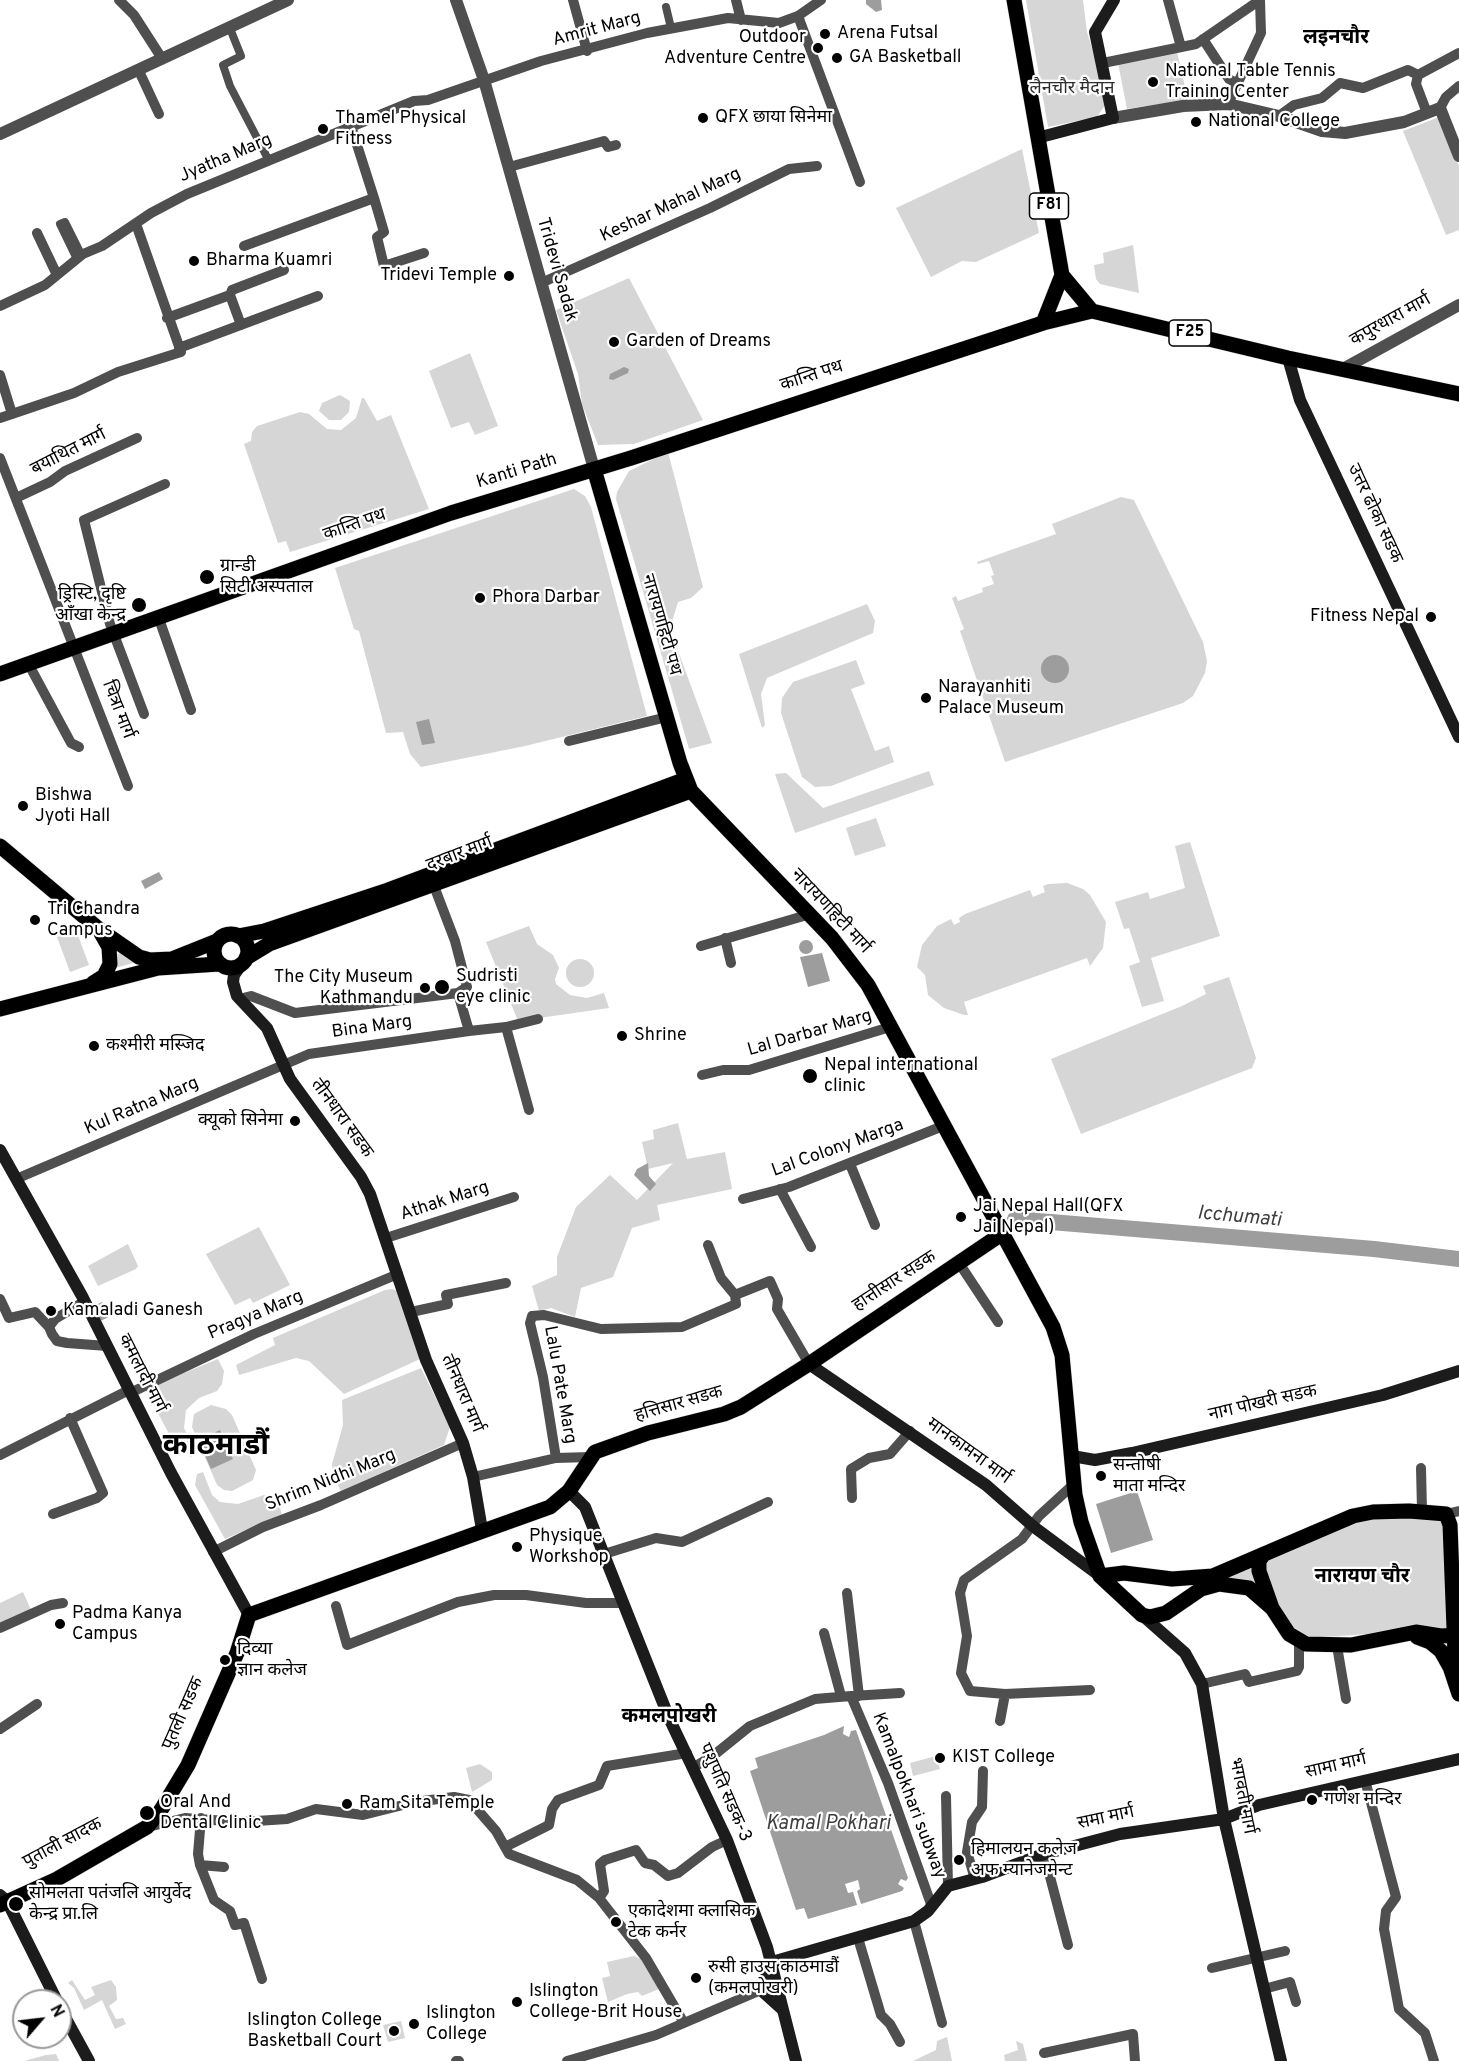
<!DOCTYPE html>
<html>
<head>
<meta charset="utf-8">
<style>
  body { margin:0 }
  #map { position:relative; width:1459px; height:2061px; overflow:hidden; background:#fff; font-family:Overpass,sans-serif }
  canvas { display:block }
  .north { position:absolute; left:12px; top:1989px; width:60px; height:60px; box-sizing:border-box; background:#fff; border:2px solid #999; border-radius:50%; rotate:62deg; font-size:16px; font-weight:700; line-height:24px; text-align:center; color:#000 }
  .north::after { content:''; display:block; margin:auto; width:21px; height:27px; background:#000; clip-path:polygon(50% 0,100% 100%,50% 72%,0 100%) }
</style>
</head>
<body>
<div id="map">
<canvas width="1459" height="2061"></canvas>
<div class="north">N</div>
</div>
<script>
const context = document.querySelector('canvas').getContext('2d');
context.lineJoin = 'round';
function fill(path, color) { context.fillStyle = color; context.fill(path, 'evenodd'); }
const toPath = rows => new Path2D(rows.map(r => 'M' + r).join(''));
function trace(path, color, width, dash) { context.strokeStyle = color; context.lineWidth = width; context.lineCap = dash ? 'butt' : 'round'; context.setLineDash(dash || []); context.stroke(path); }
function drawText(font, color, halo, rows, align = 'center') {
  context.font = font + ' Overpass,"Noto Sans Devanagari",sans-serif'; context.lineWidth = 4.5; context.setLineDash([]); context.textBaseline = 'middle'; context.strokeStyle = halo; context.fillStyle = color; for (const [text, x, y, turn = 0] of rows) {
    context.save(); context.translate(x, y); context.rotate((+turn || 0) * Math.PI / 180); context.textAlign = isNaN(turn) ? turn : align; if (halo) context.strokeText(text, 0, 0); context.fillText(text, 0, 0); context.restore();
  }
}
const green = toPath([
  [1026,0,1083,0,1087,32,1106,94,1107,102,1097,117,1048,127],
  [1177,52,1188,100,1127,109,1118,63],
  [1439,117,1459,166,1459,230,1446,235,1403,131],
  [1022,149,1039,233,976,262,962,261,931,277,896,208],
  [1133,245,1139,293,1100,284,1096,279,1094,265,1104,263,1103,253],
  [629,278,703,420,634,444,598,445,582,404,578,374,556,310],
  [470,353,498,426,475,435,469,422,451,428,429,371],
  [340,395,350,401,349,412,341,420,329,420,319,411,322,403],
  [362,398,364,398,377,421,391,415,429,509,290,552,286,541,278,543,244,444,251,441,252,432,257,426,300,412,309,414,327,429,341,430,356,418],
  [668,452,703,587,691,598,678,602,670,629,712,743,689,749,616,499,617,492,629,471],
  [574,489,585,496,591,507,647,716,525,746,421,767,410,754,403,732,386,733,359,631,354,629,335,568],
  [1121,497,1134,500,1170,574,1203,642,1207,661,1205,673,1193,696,1183,703,1005,762,960,631,964,629,952,598,956,596,958,601,983,592,982,588,994,584,991,576,994,575,989,561,978,564,977,562,1056,534,1052,524],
  [867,604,875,621,873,633,767,678,761,694,765,725,762,728,739,654],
  [856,660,865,684,851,689,875,751,889,746,894,762,831,786,815,787,802,777,781,713,782,698,793,682],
  [929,771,934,785,795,833,775,774,786,773,823,808],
  [876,818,886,846,855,856,846,828],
  [1190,842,1220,936,1151,958,1164,1001,1142,1007,1129,966,1140,962,1129,928,1124,929,1115,902,1148,892,1150,899,1185,888,1175,846],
  [1067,883,1083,889,1090,895,1106,922,1103,948,1090,966,1087,958,964,1002,968,1015,964,1015,944,1008,928,995,925,975,917,967,922,945,937,926,951,919,954,925,960,922,959,918,965,914,1030,890,1033,897,1045,892,1043,886,1048,884],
  [529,926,537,944,553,955,559,968,555,979,556,984,570,995,587,998,604,993,609,1008,518,1021,486,942],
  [76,930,89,965,70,972,57,937],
  [119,950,137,962,115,968],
  '566 973a14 14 0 1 1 28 0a14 14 0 1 1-28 0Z',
  [1229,977,1256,1058,1252,1068,1081,1134,1051,1059,1182,1006,1206,994,1203,986],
  [678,1123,687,1159,725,1152,732,1189,657,1205,660,1220,632,1228,613,1277,581,1288,575,1317,551,1308,539,1311,532,1286,557,1275,557,1257,576,1207,610,1175,637,1200,673,1163,648,1169,642,1142,654,1139,653,1130],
  [259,1227,290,1285,253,1303,250,1298,235,1305,206,1254],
  [128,1244,138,1266,136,1269,98,1286,88,1266],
  [392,1289,398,1291,420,1359,344,1394,309,1361,296,1358,239,1375,236,1365,275,1345,273,1338,385,1290],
  [218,1359,224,1371,222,1384,217,1391,199,1398,186,1410,184,1428,197,1454,190,1457,186,1451,175,1445,145,1389],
  [421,1368,450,1427,444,1445,341,1491,334,1478,332,1464,343,1425,342,1400],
  [211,1405,226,1409,232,1415,256,1470,253,1480,232,1491,224,1490,217,1485,192,1427,194,1414],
  [203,1472,212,1495,220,1502,238,1504,264,1495,278,1502,282,1514,225,1539,195,1485,197,1474],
  [1406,1516,1442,1521,1444,1525,1450,1629,1321,1637,1308,1636,1293,1627,1278,1605,1262,1562,1347,1522],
  [1255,1564,1265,1596,1215,1580],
  [23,1592,31,1610,0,1624,0,1603],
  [936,1756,940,1769,913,1776,910,1763],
  [480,1764,492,1772,492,1780,472,1792,466,1768],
  [634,1956,641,1959,659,1989,642,1996,638,1992,627,1994,608,2002,602,1978,610,1976,607,1962],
  [72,1980,85,2000,95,1995,91,1987,111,1980,116,1987,117,2000,109,2006,116,2019,123,2018,126,2024,115,2029,102,2000,84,2010,74,1988,68,1983],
  [401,2021,405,2038,388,2042,383,2025],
  [947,2037,952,2061,913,2061,936,2050,937,2041],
  [1016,2041,1023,2044,1027,2061,1005,2061,1004,2055,1018,2050],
  [56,2054,59,2061,24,2061,46,2055]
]);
const water = toPath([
  [866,0,881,0,882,10,876,12,866,4],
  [624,367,629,369,628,373,613,380,609,379,610,374],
  '1041 669a14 14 0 1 1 28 0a14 14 0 1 1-28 0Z',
  [429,719,435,743,422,745,416,722],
  [159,872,163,879,145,889,141,881],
  '799 947a7 7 0 1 1 14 0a7 7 0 1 1-14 0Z',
  [822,953,830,981,808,987,800,957],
  [648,1163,649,1176,656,1184,650,1191,634,1175,637,1169],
  [102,1302,109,1317,100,1321,94,1306],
  [220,1430,233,1459,211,1469,198,1440],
  [1137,1491,1153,1540,1111,1553,1096,1504],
  [844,1726,843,1734,849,1737,851,1731,856,1730,908,1878,906,1881,901,1879,898,1884,904,1888,902,1891,861,1904,857,1891,860,1889,858,1880,845,1884,848,1893,853,1892,857,1905,808,1919,804,1908,796,1910,750,1771,758,1768,755,1758,824,1735]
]);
const river = toPath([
  [1015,1219,1374,1249,1459,1259]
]);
const pedestrian = toPath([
  [666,7,671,28],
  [229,26,241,56,223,65,230,86,268,159],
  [78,258,81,254,65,222,60,224,76,257,79,256]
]);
const minor = toPath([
  [119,0,134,15,161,57],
  [573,0,587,51],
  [736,0,741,20],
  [1168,0,1181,47],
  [798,16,860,182],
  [1203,39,1229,79,1236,83],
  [1103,63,1196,44,1260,0],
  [139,71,159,114],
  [1228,104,1261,33,1260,0],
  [1440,108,1446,97,1459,86],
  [1427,113,1416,84,1418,75,1459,53],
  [1279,116,1294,105,1322,98,1340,83,1363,88,1408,70,1418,75],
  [509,167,604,141,608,147,616,145],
  [374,198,384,232,377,237,384,266,424,253],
  [37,233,57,275],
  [244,246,374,198,351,126],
  [541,283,710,208,789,169,817,166],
  [230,295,241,325],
  [0,306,45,285,83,254,102,246,151,213,187,194,414,101,428,100,541,61,647,33,728,18,779,23,798,16,821,0],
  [167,318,230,295,232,290,284,270],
  [179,348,318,296],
  [0,375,12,414,0,418],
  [12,414,74,393,118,372,181,352,136,224],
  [0,458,128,786],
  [16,498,50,482,65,471,137,438],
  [158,616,191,710],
  [28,663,71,743,79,747],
  [144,714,110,624,84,520,165,484],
  [569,741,667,717],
  [434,886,455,941,467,987,458,993,469,1031,506,1027,538,1019],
  [725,938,731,963],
  [701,946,807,915],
  [239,999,251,996,295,1013,458,993],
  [506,1027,529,1110],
  [702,1075,723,1070,749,1070,890,1027],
  [850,1164,875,1225],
  [16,1179,309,1054,469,1031],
  [780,1189,811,1247],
  [743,1199,789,1187,943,1126],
  [386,1238,514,1197],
  [708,1245,721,1278,735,1295],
  [959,1263,998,1322],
  [0,1299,9,1318,35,1312,49,1327],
  [85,1301,55,1319,49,1327,52,1334,57,1341,67,1343,107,1346],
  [411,1312,448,1304,446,1295,506,1283],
  [130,1393,254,1334,398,1274],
  [0,1455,129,1390],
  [556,1458,543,1377,530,1323,532,1316,544,1315,601,1329,682,1327,736,1304,735,1295,770,1281,778,1299,777,1309,809,1364],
  [1421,1468,1422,1510],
  [473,1477,556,1458,590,1457],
  [1074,1484,1039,1516,1022,1539,964,1580,960,1593,967,1636,961,1673,970,1691,1005,1694,1090,1690],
  [852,1498,851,1469,869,1458,890,1454,910,1431],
  [53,1514,97,1498,103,1493,70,1418],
  [1446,1514,1459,1511],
  [213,1552,263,1527,321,1505,463,1443],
  [604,1554,656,1538,682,1542,768,1502],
  [847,1593,859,1696],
  [336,1606,347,1645,458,1602,494,1595,526,1595,586,1603,623,1603],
  [0,1628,51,1605,63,1603],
  [824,1633,841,1696],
  [1337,1646,1346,1699],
  [1202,1684,1245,1674,1249,1682,1297,1671,1299,1667,1299,1641],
  [852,1696,900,1693],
  [1000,1721,1005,1694],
  [0,1729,37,1704],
  [694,1767,714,1755,750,1726,815,1699,851,1696,888,1783,931,1904],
  [1365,1780,1396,1897,1386,1911,1384,1929,1399,2009,1425,2033,1434,2061],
  [946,1796,948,1886],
  [201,1818,198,1854,200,1865,214,1900,230,1911,235,1925,244,1923,262,1979],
  [148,1827,185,1818,241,1822,287,1819,316,1809,363,1815,415,1802,454,1797,469,1800,496,1831,509,1854,577,1880,599,1898,646,1958,684,2023],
  [505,1847,549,1825,552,1809,558,1800,599,1785,607,1766,687,1753],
  [1044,1854,1068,1945],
  [200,1865,224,1867],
  [975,1879,967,1852,972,1822,982,1807,983,1771],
  [599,1898,604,1891,600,1864,605,1860,636,1850,645,1863,654,1865,668,1876,678,1873,712,1847,727,1840],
  [914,1921,942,2023],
  [858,1938,881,2015,890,2024,900,2042],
  [1212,1968,1285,1951],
  [1264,1989,1290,1982,1296,2002],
  [1044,2053,1133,2034,1135,2061],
  [456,2061,459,2061],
  [567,2061,656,2035,761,1990]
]);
const tertiary = toPath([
  [456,0,484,80,594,469],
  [1113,118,1183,106,1228,104,1279,116,1322,131,1345,133,1404,122,1440,108,1459,156],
  [0,134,288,0],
  [1341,370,1459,305]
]);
const secondary = toPath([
  [1037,138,1113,118,1095,32,1114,0],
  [1288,358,1300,400,1459,737],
  [241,965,234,975,233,982,237,996,267,1028,290,1079,361,1177,370,1194,426,1360,463,1443,473,1477,482,1530],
  [0,1150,82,1296,171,1473,249,1615],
  [809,1364,986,1485,1034,1527,1100,1576],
  [1072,1456,1095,1460,1132,1453,1383,1395,1459,1371],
  [569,1491,585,1507,669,1718,727,1840,767,1947,796,2061],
  [1142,1615,1185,1653,1202,1684,1224,1819,1281,2061],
  [0,1895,7,1901,57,2001],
  [772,1962,914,1921,928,1911,948,1886,982,1877,1044,1854,1120,1834,1224,1819,1259,1805,1459,1759],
  [771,1963,761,1990,782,2009],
  [60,2008,89,2061]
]);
const primary = toPath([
  [1014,0,1062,275,1092,311],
  [1043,323,1062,275],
  [594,469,680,763,691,791,832,938,868,985,1053,1327,1062,1355,1075,1495,1081,1522,1100,1576,1142,1615,1150,1617,1166,1613,1201,1589,1219,1584,1249,1588,1272,1608],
  [0,674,451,513,631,458,1043,323,1092,311,1288,358,1459,394],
  [0,846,100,930,139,957,150,960,172,959,217,941],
  '214 951a17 17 0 1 1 34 0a17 17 0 1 1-34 0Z',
  [238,936,264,931,388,890,686,779],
  [246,958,269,944,691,791],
  [93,983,104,976,110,964,109,947,101,933],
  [0,1009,158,968,219,964],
  [1264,1554,1259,1561,1259,1571,1272,1608,1289,1634,1306,1644,1351,1645,1416,1632,1441,1636,1454,1635],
  [1100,1576,1124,1573,1172,1579,1213,1576,1353,1516,1373,1512,1409,1511,1446,1514,1450,1525,1455,1655,1459,1682],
  [249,1615,550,1507,569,1491,595,1452,648,1433,724,1414,741,1407,809,1364,1003,1233],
  [1417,1637,1430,1642,1441,1651,1450,1667,1459,1694],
  [0,1905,57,1879,147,1827,161,1810,188,1765,237,1653,249,1615]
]);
const markers = [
  [825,34,6,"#000"],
  [818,48,6,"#000"],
  [837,58,6,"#000"],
  [1153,82,6,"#000"],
  [703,118,6,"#000"],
  [1196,122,6,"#000"],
  [323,129,6,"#000"],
  [194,261,6,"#000"],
  [509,276,6,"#000"],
  [614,342,6,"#000"],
  [207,577,8,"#000"],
  [480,598,6,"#000"],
  [139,605,8,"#000"],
  [1431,617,6,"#000"],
  [926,698,6,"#000"],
  [23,806,6,"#000"],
  [35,920,6,"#000"],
  [442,987,8,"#000"],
  [425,988,6,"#000"],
  [622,1036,6,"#000"],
  [94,1046,6,"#000"],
  [810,1076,8,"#000"],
  [295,1121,6,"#000"],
  [961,1217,6,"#000"],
  [51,1311,6,"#000"],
  [1101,1476,6,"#000"],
  [517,1547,6,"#000"],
  [60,1624,6,"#000"],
  [225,1660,6,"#000"],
  [940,1758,6,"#000"],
  [1312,1800,6,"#000"],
  [347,1804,6,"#000"],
  [147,1813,8,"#000"],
  [959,1860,6,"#000"],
  [16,1904,8,"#000"],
  [616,1922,6,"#000"],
  [696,1978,6,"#000"],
  [517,2002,6,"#000"],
  [414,2024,6,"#000"],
  [394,2031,6,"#000"]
];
const shields = [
  [1049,206,39],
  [1190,333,42]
];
const shieldNames = [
  ["F81",1049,206],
  ["F25",1190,333]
];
const streetNames = [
  ["Amrit Marg",597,30,-15],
  ["Jyatha Marg",226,159,-23],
  ["Keshar Mahal Marg",671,206,-25],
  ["Tridevi Sadak",556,270,74],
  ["कपुरधारा मार्ग",1391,321,-29],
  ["कान्ति पथ",812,377,-18],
  ["बयाथित मार्ग",69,453,-27],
  ["Kanti Path",517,472,-17],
  ["उत्तर ढोका सडक",1374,514,65],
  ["कान्ति पथ",355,526,-19],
  ["नारायणहिटी पथ",660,625,74],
  ["चित्रा मार्ग",117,710,69],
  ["दरबार मार्ग",460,855,-21],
  ["नारायणहिटी मार्ग",830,912,47],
  ["Bina Marg",372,1028,-8],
  ["Lal Darbar Marg",810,1034,-16],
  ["Kul Ratna Marg",142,1107,-23],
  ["तीनधारा सडक",341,1119,54],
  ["Lal Colony Marga",838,1149,-20],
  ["Athak Marg",445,1202,-18],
  ["हात्तीसार सडक",895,1282,-33],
  ["Pragya Marg",256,1316,-23],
  ["कमलादी मार्ग",141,1374,63],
  ["Lalu Pate Marg",559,1385,80],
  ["तीनधारा मार्ग",461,1394,67],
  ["नाग पोखरी सडक",1263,1404,-13],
  ["हत्तिसार सडक",679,1405,-16],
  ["मानकामना मार्ग",968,1452,36],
  ["Shrim Nidhi Marg",331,1481,-22],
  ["पुतली सडक",184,1714,-66],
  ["सामा मार्ग",1336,1767,-13],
  ["पशुपति सडक-3",724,1793,66],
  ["Kamalpokhari subway",908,1796,69],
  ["भगवती मार्ग",1241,1796,79],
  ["समा मार्ग",1106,1819,-12],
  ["पुताली सादक",63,1844,-28]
];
const poiNames = [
  ["Arena Futsal",837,34],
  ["Outdoor",806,38,"right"],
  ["Adventure Centre",806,59,"right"],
  ["GA Basketball",849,58],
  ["National Table Tennis",1165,72],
  ["Training Center",1165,93],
  ["QFX छाया सिनेमा",715,118],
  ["Thamel Physical",335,119],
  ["Fitness",335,140],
  ["National College",1208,122],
  ["Bharma Kuamri",206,261],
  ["Tridevi Temple",497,276,"right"],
  ["Garden of Dreams",626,342],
  ["ग्रान्डी",220,567],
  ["सिटी अस्पताल",220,588],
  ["ड्रिस्टि, दृष्टि",126,595,"right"],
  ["आँखा केन्द्र",126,616,"right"],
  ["Phora Darbar",492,598],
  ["Fitness Nepal",1419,617,"right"],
  ["Narayanhiti",938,688],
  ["Palace Museum",938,709],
  ["Bishwa",35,796],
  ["Jyoti Hall",35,817],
  ["Tri Chandra",47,910],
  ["Campus",47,931],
  ["Sudristi",456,977],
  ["eye clinic",456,998],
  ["The City Museum",413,978,"right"],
  ["Kathmandu",413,999,"right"],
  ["Shrine",634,1036],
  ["कश्मीरी मस्जिद",106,1046],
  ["Nepal international",824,1066],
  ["clinic",824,1087],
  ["क्यूको सिनेमा",283,1121,"right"],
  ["Jai Nepal Hall(QFX",973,1207],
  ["Jai Nepal)",973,1228],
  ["Kamaladi Ganesh",63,1311],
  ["सन्तोषी",1113,1466],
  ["माता मन्दिर",1113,1487],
  ["Physique",529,1537],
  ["Workshop",529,1558],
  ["Padma Kanya",72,1614],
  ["Campus",72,1635],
  ["दिव्या",237,1650],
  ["ज्ञान कलेज",237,1671],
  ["KIST College",952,1758],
  ["गणेश मन्दिर",1324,1800],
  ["Oral And",160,1803],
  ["Dental Clinic",160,1824],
  ["Ram Sita Temple",359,1804],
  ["हिमालयन कलेज",971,1850],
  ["अफ म्यानेजमेन्ट",971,1871],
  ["सोमलता पतंजलि आयुर्वेद",29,1894],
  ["केन्द्र प्रा.लि",29,1915],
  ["एकादेशमा क्लासिक",628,1912],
  ["टेक कर्नर",628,1933],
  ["रुसी हाउस काठमाडौं",708,1968],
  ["(कमलपोखरी)",708,1989],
  ["Islington",529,1992],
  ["College-Brit House",529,2013],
  ["Islington",426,2014],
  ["College",426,2035],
  ["Islington College",382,2021,"right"],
  ["Basketball Court",382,2042,"right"]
];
const parkNames = [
  ["लैनचौर मैदान",1072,89]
];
const neighbourhoodNames = [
  ["लइनचौर",1336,39],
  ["नारायण चौर",1362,1578],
  ["कमलपोखरी",669,1718]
];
const waterNames = [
  ["Icchumati",1239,1218,5],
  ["Kamal Pokhari",828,1825]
];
const townNames = [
  ["काठमाडौं",216,1448]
];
fill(green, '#d6d6d6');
fill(water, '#9d9d9d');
trace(river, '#9d9d9d', 16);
trace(primary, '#dbdbdb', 16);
trace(pedestrian, '#4f4f4f', 8);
trace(minor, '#4f4f4f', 10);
trace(tertiary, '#4f4f4f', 12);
trace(secondary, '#1c1c1c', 12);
trace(primary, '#000', 15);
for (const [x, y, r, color] of markers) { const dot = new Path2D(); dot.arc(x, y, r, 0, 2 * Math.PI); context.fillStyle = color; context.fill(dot); trace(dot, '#fff', 2); }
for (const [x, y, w] of shields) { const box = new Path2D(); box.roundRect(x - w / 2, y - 13, w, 26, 4.5); context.fillStyle = '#fff'; context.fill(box); trace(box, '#000', 1.5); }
drawText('bold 16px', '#000', null, shieldNames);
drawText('18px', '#000', '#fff', streetNames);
drawText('18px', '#000', '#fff', poiNames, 'left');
drawText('18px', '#2d2d2d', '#fff', parkNames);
drawText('bold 20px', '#000', '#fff', neighbourhoodNames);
drawText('italic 20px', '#3e3e3e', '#fff', waterNames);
drawText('bold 30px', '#000', '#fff', townNames);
</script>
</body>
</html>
